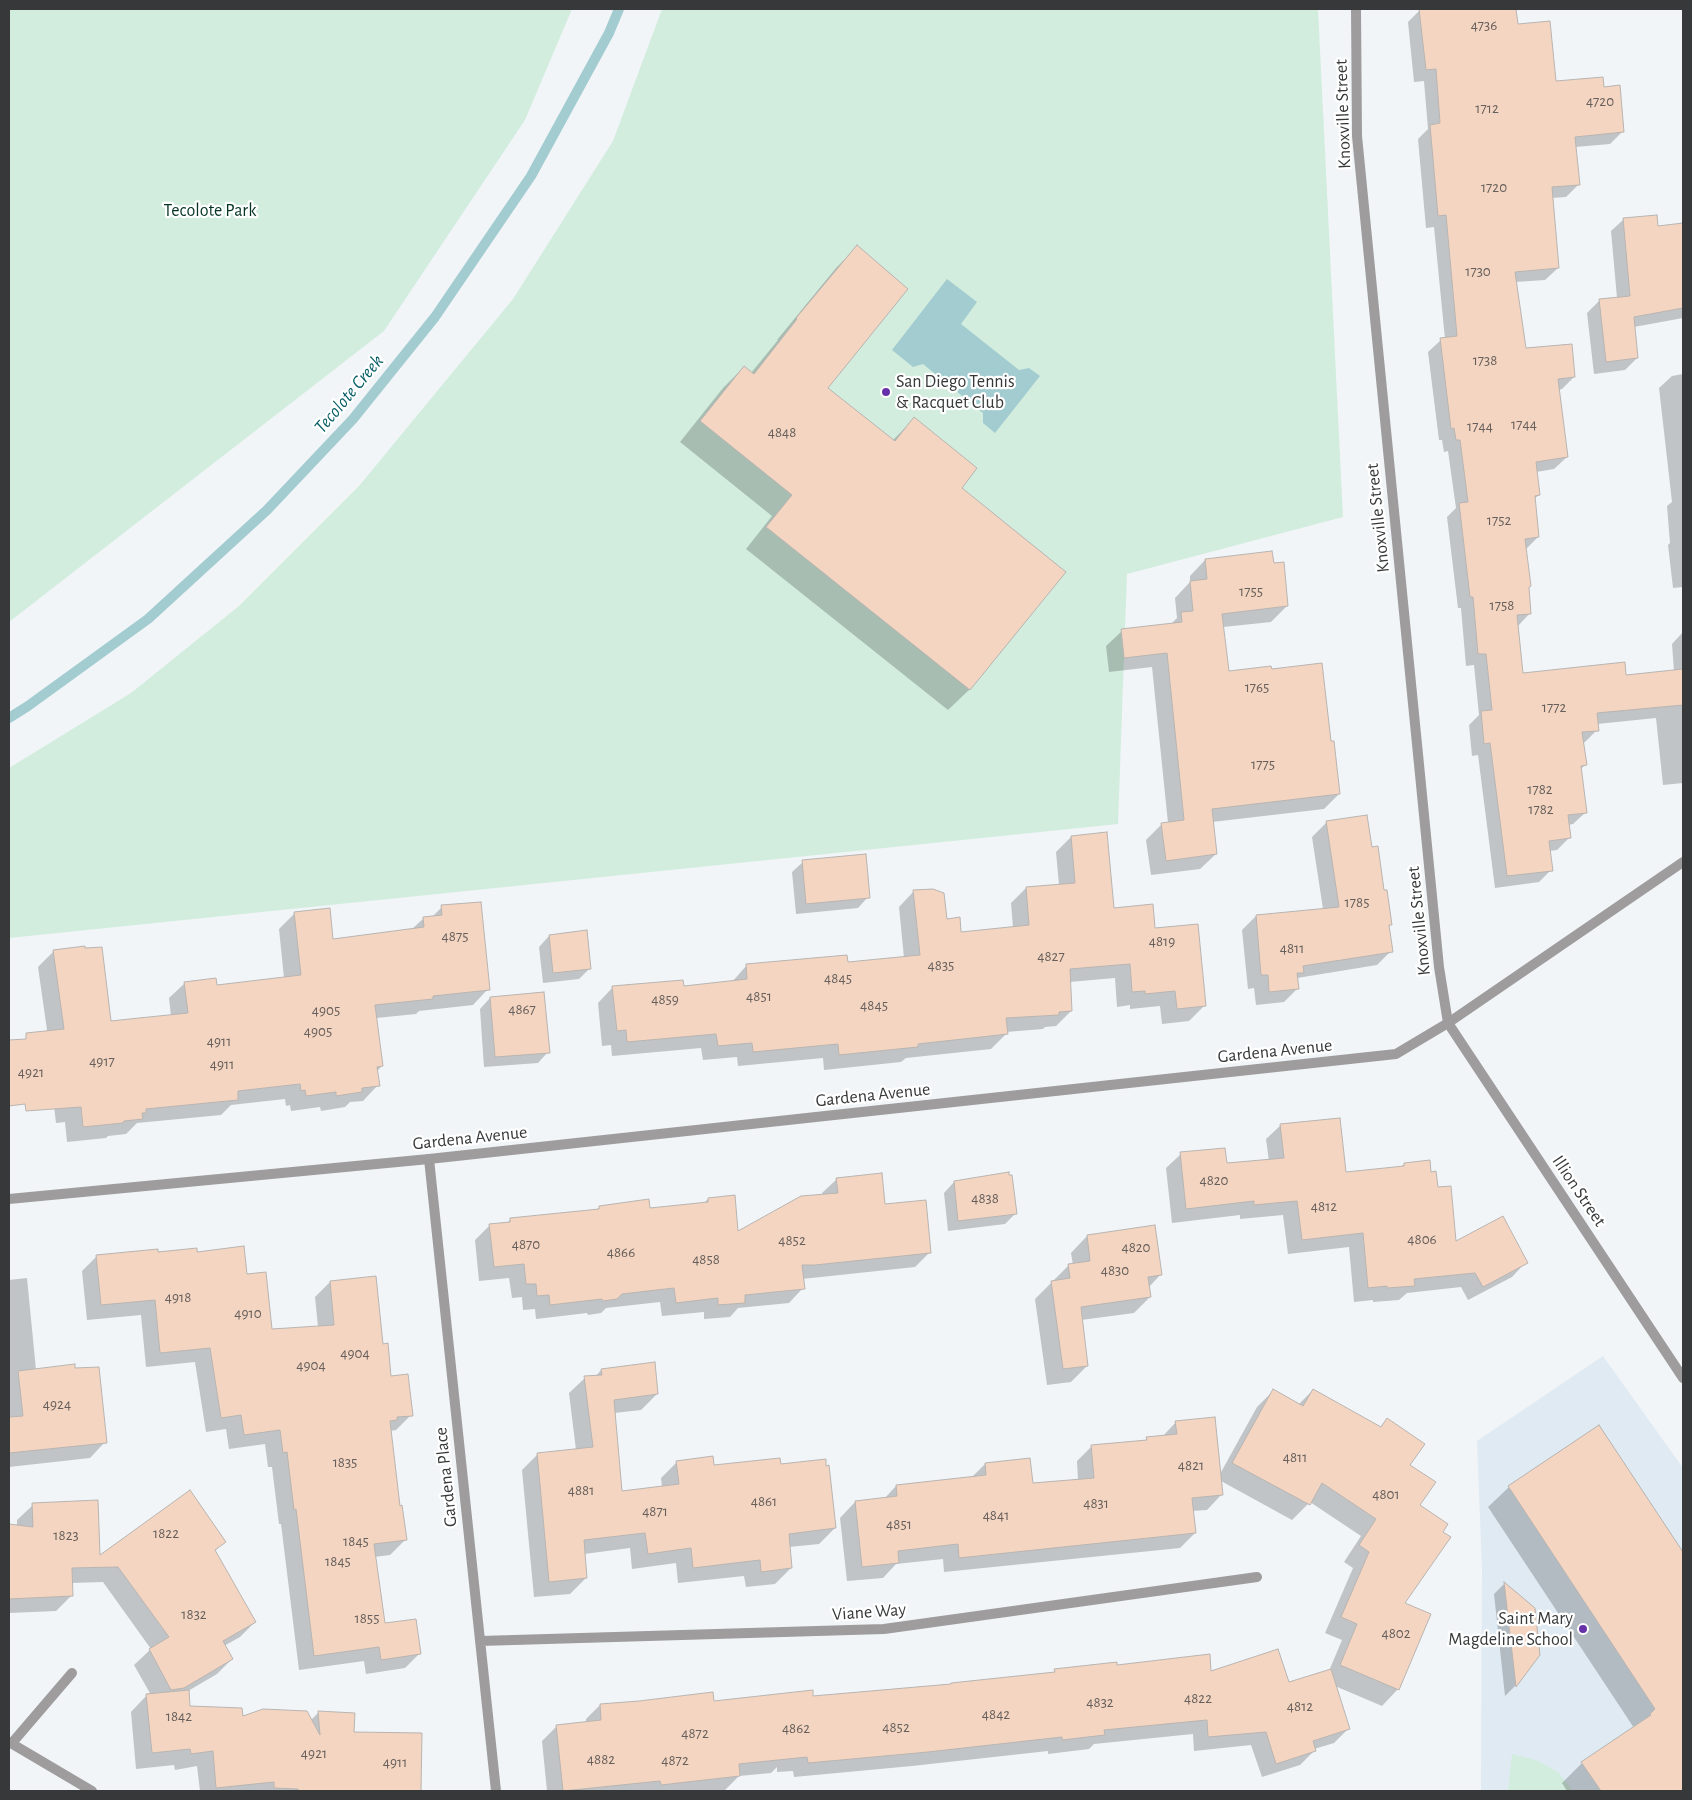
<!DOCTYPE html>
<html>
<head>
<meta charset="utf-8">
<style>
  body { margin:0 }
  #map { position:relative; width:1692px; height:1800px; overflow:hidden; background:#f1f5f8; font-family:"Alegreya Sans",sans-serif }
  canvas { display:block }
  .frame { position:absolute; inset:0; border:10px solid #373839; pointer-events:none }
</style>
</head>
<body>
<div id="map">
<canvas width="1692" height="1800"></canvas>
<div class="frame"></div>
</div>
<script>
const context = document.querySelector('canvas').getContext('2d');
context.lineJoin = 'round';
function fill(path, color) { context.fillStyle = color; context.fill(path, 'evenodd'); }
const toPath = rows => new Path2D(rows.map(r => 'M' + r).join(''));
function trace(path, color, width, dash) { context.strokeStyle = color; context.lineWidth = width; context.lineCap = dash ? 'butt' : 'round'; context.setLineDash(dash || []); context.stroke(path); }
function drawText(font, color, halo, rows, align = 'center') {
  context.font = font + ' "Alegreya Sans",sans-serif'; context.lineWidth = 4.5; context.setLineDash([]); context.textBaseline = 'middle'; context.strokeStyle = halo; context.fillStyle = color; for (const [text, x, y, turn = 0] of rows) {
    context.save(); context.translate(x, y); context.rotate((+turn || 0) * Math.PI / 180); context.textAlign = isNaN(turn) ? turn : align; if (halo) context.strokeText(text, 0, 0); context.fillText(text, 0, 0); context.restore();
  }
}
const built = toPath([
  [1603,1356,1683,1468,1683,1791,1481,1791,1482,1569,1477,1441]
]);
const green = toPath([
  [9,9,572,9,525,120,384,331,9,622],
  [662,9,1318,9,1343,517,1127,574,1118,824,9,938,9,768,131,693,239,606,359,486,513,299,613,141],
  [1512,1754,1536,1760,1558,1772,1573,1791,1508,1791]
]);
const water = toPath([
  [947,279,977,302,961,324,1019,370,1029,368,1040,376,995,433,983,423,983,413,923,364,913,367,892,350]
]);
const shadow = toPath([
  [1427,9,1515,9,1517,26,1555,82,1602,88,1623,131,1610,144,1575,147,1579,184,1566,197,1551,198,1558,268,1545,280,1515,282,1525,349,1574,377,1562,389,1558,390,1567,457,1554,469,1536,472,1539,495,1534,499,1538,537,1525,550,1530,613,1518,626,1522,674,1625,676,1674,671,1672,644,1683,632,1683,783,1663,785,1656,718,1597,724,1597,730,1585,742,1583,743,1585,765,1580,770,1586,812,1573,824,1568,825,1570,837,1557,850,1549,851,1551,870,1539,882,1495,888,1478,755,1472,756,1469,725,1479,715,1474,665,1466,666,1461,608,1458,608,1447,517,1456,508,1448,451,1444,452,1442,440,1439,440,1428,352,1441,340,1445,339,1434,227,1426,228,1418,139,1428,129,1424,81,1414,82,1408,22,1420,10],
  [1624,219,1657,227,1683,224,1683,318,1634,327,1637,358,1625,370,1594,374,1587,313,1600,300,1617,298,1611,231],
  [857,247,827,388,892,441,914,419,960,488,1064,572,969,690,948,710,746,549,772,516,680,442,723,388,744,367,751,373,778,340,777,340,836,268],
  [1683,374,1683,587,1673,588,1668,545,1670,543,1667,506,1672,502,1659,388,1672,376],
  [1205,560,1272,564,1287,606,1271,622,1223,627,1228,672,1271,671,1330,742,1339,794,1324,809,1212,822,1216,854,1200,869,1151,875,1146,840,1162,824,1168,823,1152,667,1109,672,1106,646,1122,631,1171,624,1177,618,1175,598,1190,582,1190,576],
  [1366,817,1371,849,1391,924,1388,928,1391,951,1377,965,1297,978,1298,988,1284,1002,1256,1005,1254,988,1248,989,1242,930,1256,916,1323,909,1312,837,1326,823],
  [1071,837,1113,909,1154,929,1204,1006,1189,1021,1162,1024,1160,1006,1130,1009,1130,1005,1117,1007,1115,978,1069,982,1071,1011,1056,1026,1045,1027,1043,1029,1006,1032,1006,1034,991,1049,906,1058,901,1062,824,1070,823,1058,738,1066,737,1057,703,1060,701,1048,612,1056,611,1045,602,1046,598,1003,613,987,683,987,732,982,747,965,847,964,904,958,899,907,914,891,960,934,1013,928,1011,903,1026,888,1059,885,1056,852],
  [803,862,868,897,858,908,796,914,792,872],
  [442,907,488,989,473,1005,419,1011,416,1014,376,1018,382,1066,377,1071,378,1085,363,1101,350,1102,345,1107,321,1111,320,1107,291,1111,290,1105,286,1106,285,1099,231,1105,221,1115,137,1123,126,1134,108,1136,106,1138,67,1142,65,1122,56,1123,47,1046,49,1044,38,967,54,951,110,1023,171,1016,169,998,185,983,216,986,284,978,279,929,295,913,332,941,412,929,424,918,431,918],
  [549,936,590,968,579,979,543,983,539,947],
  [490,998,548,1052,538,1063,484,1067,480,1009],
  [1281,1125,1345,1173,1401,1167,1404,1164,1430,1173,1455,1243,1526,1262,1512,1277,1468,1300,1461,1287,1407,1293,1399,1300,1373,1302,1373,1300,1354,1302,1349,1247,1288,1254,1283,1215,1240,1219,1240,1215,1172,1223,1166,1168,1181,1154,1226,1164,1269,1161,1266,1139],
  [837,1179,884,1205,930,1252,915,1267,802,1279,803,1288,789,1303,738,1308,730,1317,704,1319,704,1312,662,1316,660,1302,606,1308,601,1313,588,1315,587,1313,536,1319,535,1309,523,1310,522,1297,512,1298,509,1278,479,1281,475,1240,490,1225,506,1224,511,1219,596,1210,600,1207,649,1209,703,1204,708,1199,737,1233,823,1195,822,1193],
  [954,1182,1015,1214,1005,1224,948,1231,944,1193],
  [1154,1226,1161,1274,1149,1287,1150,1297,1134,1313,1081,1320,1087,1366,1071,1382,1047,1385,1035,1299,1068,1266,1073,1265,1071,1253,1087,1236],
  [157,1253,196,1253,246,1275,270,1330,318,1327,315,1297,330,1282,382,1346,390,1378,411,1415,396,1430,390,1431,399,1507,405,1540,390,1555,374,1557,384,1624,420,1653,405,1668,366,1674,364,1661,299,1670,281,1524,279,1524,272,1467,268,1467,265,1444,229,1449,226,1429,206,1432,195,1362,146,1367,141,1315,87,1320,82,1271,97,1256],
  [27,1278,36,1370,105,1442,90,1458,9,1467,9,1280],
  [601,1370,657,1394,641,1410,614,1413,621,1492,662,1487,661,1478,677,1462,713,1467,780,1465,835,1528,819,1544,789,1547,791,1568,775,1584,746,1587,744,1576,678,1583,676,1563,632,1569,630,1548,584,1554,586,1578,570,1594,534,1597,522,1470,538,1454,576,1450,569,1393,585,1378,595,1377],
  [1313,1390,1380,1427,1387,1420,1409,1466,1418,1506,1403,1604,1398,1689,1382,1706,1335,1686,1349,1728,1334,1743,1314,1749,1314,1751,1300,1765,1262,1777,1251,1745,1194,1751,1193,1734,1094,1744,1089,1749,1048,1754,1048,1751,912,1766,794,1777,793,1771,777,1772,777,1767,771,1773,739,1776,725,1790,715,1791,547,1791,542,1741,557,1726,586,1723,586,1719,600,1705,812,1698,950,1686,1052,1674,1055,1671,1116,1666,1210,1673,1288,1684,1329,1671,1342,1640,1325,1633,1353,1568,1344,1562,1361,1536,1310,1502,1292,1520,1221,1481,1222,1494,1207,1510,1192,1511,1195,1533,1180,1548,944,1572,943,1559,896,1564,883,1578,847,1581,840,1518,855,1502,884,1499,896,1486,972,1477,985,1464,1032,1484,1078,1480,1077,1461,1092,1446,1144,1442,1147,1438,1162,1437,1176,1422,1220,1474,1257,1407,1273,1391,1298,1405],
  [1599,1427,1683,1555,1683,1791,1567,1791,1562,1783,1582,1763,1634,1728,1488,1507,1509,1487],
  [33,1505,99,1557,225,1541,215,1551,255,1622,240,1637,224,1646,232,1659,217,1674,188,1691,189,1708,242,1718,311,1720,318,1713,353,1733,421,1734,420,1791,200,1791,197,1766,175,1770,174,1765,136,1769,131,1712,147,1695,151,1695,134,1665,151,1649,103,1582,71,1583,72,1595,56,1611,9,1613,9,1525,17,1526,17,1520],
  [1504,1584,1539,1655,1515,1686,1505,1696,1494,1594]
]);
const stream = toPath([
  [9,718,28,706,148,619,267,510,353,419,435,317,531,176,609,33,619,9]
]);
const building = toPath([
  [1419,9,1516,9,1518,24,1550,21,1556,81,1603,77,1604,87,1620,85,1624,132,1575,137,1580,185,1552,187,1559,268,1515,272,1526,348,1572,344,1575,377,1558,379,1568,457,1536,462,1540,495,1535,496,1539,537,1525,539,1531,586,1529,587,1531,614,1517,615,1523,673,1625,662,1626,675,1683,669,1683,705,1597,713,1599,731,1582,732,1587,765,1581,766,1587,813,1568,815,1571,838,1549,841,1553,871,1507,876,1490,743,1484,744,1481,711,1492,710,1486,654,1478,654,1473,597,1470,597,1459,503,1468,502,1460,440,1456,440,1454,428,1451,429,1440,338,1457,336,1446,215,1438,216,1430,125,1440,123,1436,69,1426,70,1419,9],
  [1657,215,1658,226,1683,223,1683,308,1634,317,1638,358,1606,362,1599,299,1630,296,1623,218,1657,215],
  [857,245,908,289,828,388,895,441,914,417,977,468,962,488,1066,572,970,690,766,527,792,495,700,421,744,366,754,374,797,319,796,318,857,245],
  [1272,551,1274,563,1284,562,1288,606,1222,614,1229,671,1271,666,1272,669,1322,663,1331,741,1334,741,1340,794,1212,809,1217,854,1166,861,1161,823,1184,820,1167,653,1124,658,1121,629,1182,622,1181,612,1193,611,1190,581,1207,579,1205,559,1272,551],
  [1367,815,1372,847,1378,846,1384,890,1387,890,1392,925,1389,925,1393,952,1303,966,1304,973,1297,973,1299,989,1269,992,1268,975,1261,975,1256,915,1339,907,1326,821,1367,815],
  [1107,832,1114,908,1153,904,1155,928,1198,924,1206,1006,1177,1009,1175,991,1145,994,1145,991,1132,992,1130,964,1070,969,1072,1011,1059,1012,1059,1015,1006,1018,1008,1034,918,1044,918,1047,839,1055,838,1044,753,1052,752,1043,718,1046,716,1034,627,1042,626,1030,617,1031,612,986,683,980,684,986,747,979,746,964,847,955,848,962,920,955,913,890,933,889,944,893,947,919,960,917,961,932,1029,925,1026,887,1075,883,1071,836,1107,832],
  [866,854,870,898,806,904,802,860,866,854],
  [481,902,490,990,433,996,433,999,375,1005,383,1066,377,1067,380,1086,362,1088,362,1092,336,1096,336,1092,306,1096,305,1090,301,1091,300,1084,238,1091,238,1100,146,1109,146,1113,142,1113,143,1119,124,1121,123,1123,83,1127,81,1107,26,1111,25,1104,9,1106,9,1040,26,1039,26,1033,64,1029,53,950,85,946,85,948,102,947,111,1021,139,1018,188,1013,184,982,216,978,217,985,301,975,294,912,330,908,333,939,424,927,423,917,442,915,441,905,481,902],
  [587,930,591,969,553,973,549,935,587,930],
  [544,992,550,1053,495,1057,490,997,544,992],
  [1340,1118,1346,1172,1404,1166,1404,1163,1430,1160,1431,1172,1436,1171,1438,1187,1451,1186,1456,1241,1503,1216,1528,1263,1483,1287,1475,1273,1414,1279,1415,1286,1387,1288,1387,1286,1368,1288,1363,1233,1302,1240,1297,1201,1254,1205,1254,1201,1186,1209,1180,1152,1225,1148,1227,1163,1284,1158,1280,1124,1340,1118],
  [1009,1172,1009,1175,1012,1175,1017,1214,958,1221,954,1181,1009,1172],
  [882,1173,885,1204,926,1200,931,1253,815,1265,802,1265,805,1289,745,1295,745,1303,718,1305,718,1298,676,1303,674,1288,622,1294,617,1299,603,1301,602,1299,550,1305,549,1295,537,1296,536,1284,526,1284,524,1264,494,1267,489,1224,510,1222,510,1218,599,1209,599,1206,649,1199,650,1208,708,1202,708,1198,735,1195,738,1231,801,1196,838,1193,836,1178,882,1173],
  [1155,1225,1162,1275,1148,1277,1151,1297,1081,1307,1088,1366,1063,1369,1051,1281,1070,1278,1068,1264,1090,1261,1087,1235,1155,1225],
  [244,1246,247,1274,266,1272,272,1329,334,1325,330,1281,376,1276,383,1344,388,1343,391,1376,408,1374,413,1416,397,1417,397,1420,390,1421,400,1506,402,1505,407,1540,374,1544,385,1623,416,1619,421,1654,381,1660,379,1647,314,1656,296,1509,294,1510,287,1452,283,1453,280,1430,244,1435,241,1415,221,1418,210,1348,160,1353,155,1300,101,1305,96,1255,158,1249,158,1252,197,1248,197,1252,244,1246],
  [655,1362,658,1394,614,1400,622,1491,679,1484,676,1461,713,1456,714,1465,780,1458,781,1464,826,1459,826,1466,829,1465,836,1528,789,1534,792,1568,761,1572,760,1560,693,1568,691,1548,648,1554,645,1533,584,1540,587,1578,549,1582,537,1453,593,1447,584,1376,602,1375,601,1369,655,1362],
  [75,1364,75,1368,99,1367,107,1443,9,1453,9,1417,23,1416,18,1371,75,1364],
  [1273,1389,1303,1406,1313,1389,1381,1427,1387,1418,1425,1444,1410,1465,1436,1482,1420,1505,1448,1524,1443,1532,1451,1537,1405,1603,1431,1614,1399,1690,1340,1665,1357,1624,1341,1617,1369,1552,1359,1545,1376,1519,1322,1483,1310,1505,1232,1463,1273,1389],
  [1215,1417,1223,1495,1192,1498,1196,1533,959,1558,958,1544,898,1551,899,1563,862,1567,855,1501,897,1496,896,1485,986,1475,985,1463,1030,1458,1033,1483,1094,1478,1091,1445,1147,1440,1146,1437,1177,1434,1175,1421,1215,1417],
  [1599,1425,1683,1552,1683,1791,1601,1791,1581,1762,1651,1715,1650,1714,1655,1709,1508,1486,1599,1425],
  [190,1490,226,1542,215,1550,256,1622,223,1641,233,1659,184,1688,171,1690,149,1649,169,1637,118,1567,72,1568,73,1596,9,1599,9,1524,33,1527,32,1503,98,1500,100,1555,190,1490],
  [1504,1582,1535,1608,1540,1655,1516,1687,1504,1582],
  [1278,1649,1289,1682,1331,1669,1350,1729,1313,1741,1316,1751,1276,1764,1266,1732,1208,1737,1207,1720,1104,1730,1105,1735,1062,1740,1062,1737,928,1752,808,1763,807,1757,739,1764,740,1776,661,1785,660,1781,563,1791,556,1725,601,1720,600,1704,639,1701,713,1692,714,1701,813,1690,813,1696,951,1684,951,1683,1055,1672,1054,1669,1117,1662,1117,1665,1210,1654,1211,1671,1278,1649],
  [189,1690,190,1706,242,1708,243,1716,263,1709,307,1711,320,1735,318,1711,355,1713,354,1732,422,1733,421,1791,298,1791,298,1789,274,1788,274,1782,216,1788,213,1751,191,1754,190,1749,152,1753,146,1694,189,1690]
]);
const minor = toPath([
  [1448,1023,1683,862],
  [429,1159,496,1791],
  [480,1641,884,1629,1257,1577],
  [9,1742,92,1791],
  [12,1743,72,1673]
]);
const tertiary = toPath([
  [1356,9,1357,136,1439,967,1448,1023,1683,1378],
  [9,1199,429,1159,1396,1054,1448,1023]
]);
const markers = [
  [886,392,5,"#6732a9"],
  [1583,1629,5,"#6732a9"]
];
const numberNames = [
  ["4736",1484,25],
  ["4720",1600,101],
  ["1712",1487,108],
  ["1720",1494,187],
  ["1730",1478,271],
  ["1738",1485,360],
  ["1744",1524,424],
  ["1744",1480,426],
  ["4848",782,432],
  ["1752",1499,520],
  ["1755",1251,591],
  ["1758",1502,605],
  ["1765",1257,687],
  ["1772",1554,707],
  ["1775",1263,764],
  ["1782",1540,789],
  ["1782",1541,809],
  ["1785",1357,902],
  ["4875",455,936],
  ["4819",1162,941],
  ["4811",1292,948],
  ["4827",1051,956],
  ["4835",941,965],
  ["4845",838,978],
  ["4851",759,996],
  ["4859",665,999],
  ["4845",874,1005],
  ["4867",522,1009],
  ["4905",326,1010],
  ["4905",318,1031],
  ["4911",219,1041],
  ["4917",102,1061],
  ["4911",222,1064],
  ["4921",31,1072],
  ["4820",1214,1180],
  ["4838",985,1198],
  ["4812",1324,1206],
  ["4806",1422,1239],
  ["4852",792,1240],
  ["4870",526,1244],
  ["4820",1136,1247],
  ["4866",621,1252],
  ["4858",706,1259],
  ["4830",1115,1270],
  ["4918",178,1297],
  ["4910",248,1313],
  ["4904",355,1353],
  ["4904",311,1365],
  ["4924",57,1404],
  ["4811",1295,1457],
  ["1835",345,1462],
  ["4821",1191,1465],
  ["4881",581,1490],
  ["4801",1386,1494],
  ["4861",764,1501],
  ["4831",1096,1503],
  ["4871",655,1511],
  ["4841",996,1515],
  ["4851",899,1524],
  ["1822",166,1533],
  ["1823",66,1535],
  ["1845",356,1541],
  ["1845",338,1561],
  ["1832",194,1614],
  ["1855",367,1618],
  ["4802",1396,1633],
  ["4822",1198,1698],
  ["4832",1100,1702],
  ["4812",1300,1706],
  ["4842",996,1714],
  ["1842",179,1716],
  ["4852",896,1727],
  ["4862",796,1728],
  ["4872",695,1733],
  ["4921",314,1753],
  ["4882",601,1759],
  ["4872",675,1760],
  ["4911",395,1762]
];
const streetNames = [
  ["Knoxville Street",1343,114,-92],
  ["Knoxville Street",1378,518,-96],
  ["Knoxville Street",1419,921,-96],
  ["Gardena Avenue",1275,1051,-6],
  ["Gardena Avenue",873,1095,-6],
  ["Gardena Avenue",470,1138,-6],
  ["Illion Street",1579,1191,56],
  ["Gardena Place",446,1477,-96],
  ["Viane Way",869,1612,-4]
];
const parkNames = [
  ["Tecolote Park",210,211]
];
const poiNames = [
  ["San Diego Tennis",896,382],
  ["& Racquet Club",896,403],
  ["Saint Mary",1573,1619,"right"],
  ["Magdeline School",1573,1640,"right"]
];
const waterNames = [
  ["Tecolote Creek",349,394,-50]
];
fill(built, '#e0eaf3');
fill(green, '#d2edde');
fill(water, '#a3ccd1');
fill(shadow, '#0003');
trace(stream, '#a3ccd1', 10);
fill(building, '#f4d5c1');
trace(building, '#b8b4b1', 1);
trace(minor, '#9e9c9d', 10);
trace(tertiary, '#9e9c9d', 10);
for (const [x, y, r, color] of markers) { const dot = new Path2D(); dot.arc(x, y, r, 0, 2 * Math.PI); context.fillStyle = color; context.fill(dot); trace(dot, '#fff', 2); }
drawText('15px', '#665f5b', null, numberNames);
drawText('18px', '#373839', '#fff', streetNames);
drawText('18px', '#063524', '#fff', parkNames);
drawText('18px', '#373839', '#fff', poiNames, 'left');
drawText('italic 19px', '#065e66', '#fff', waterNames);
</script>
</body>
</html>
